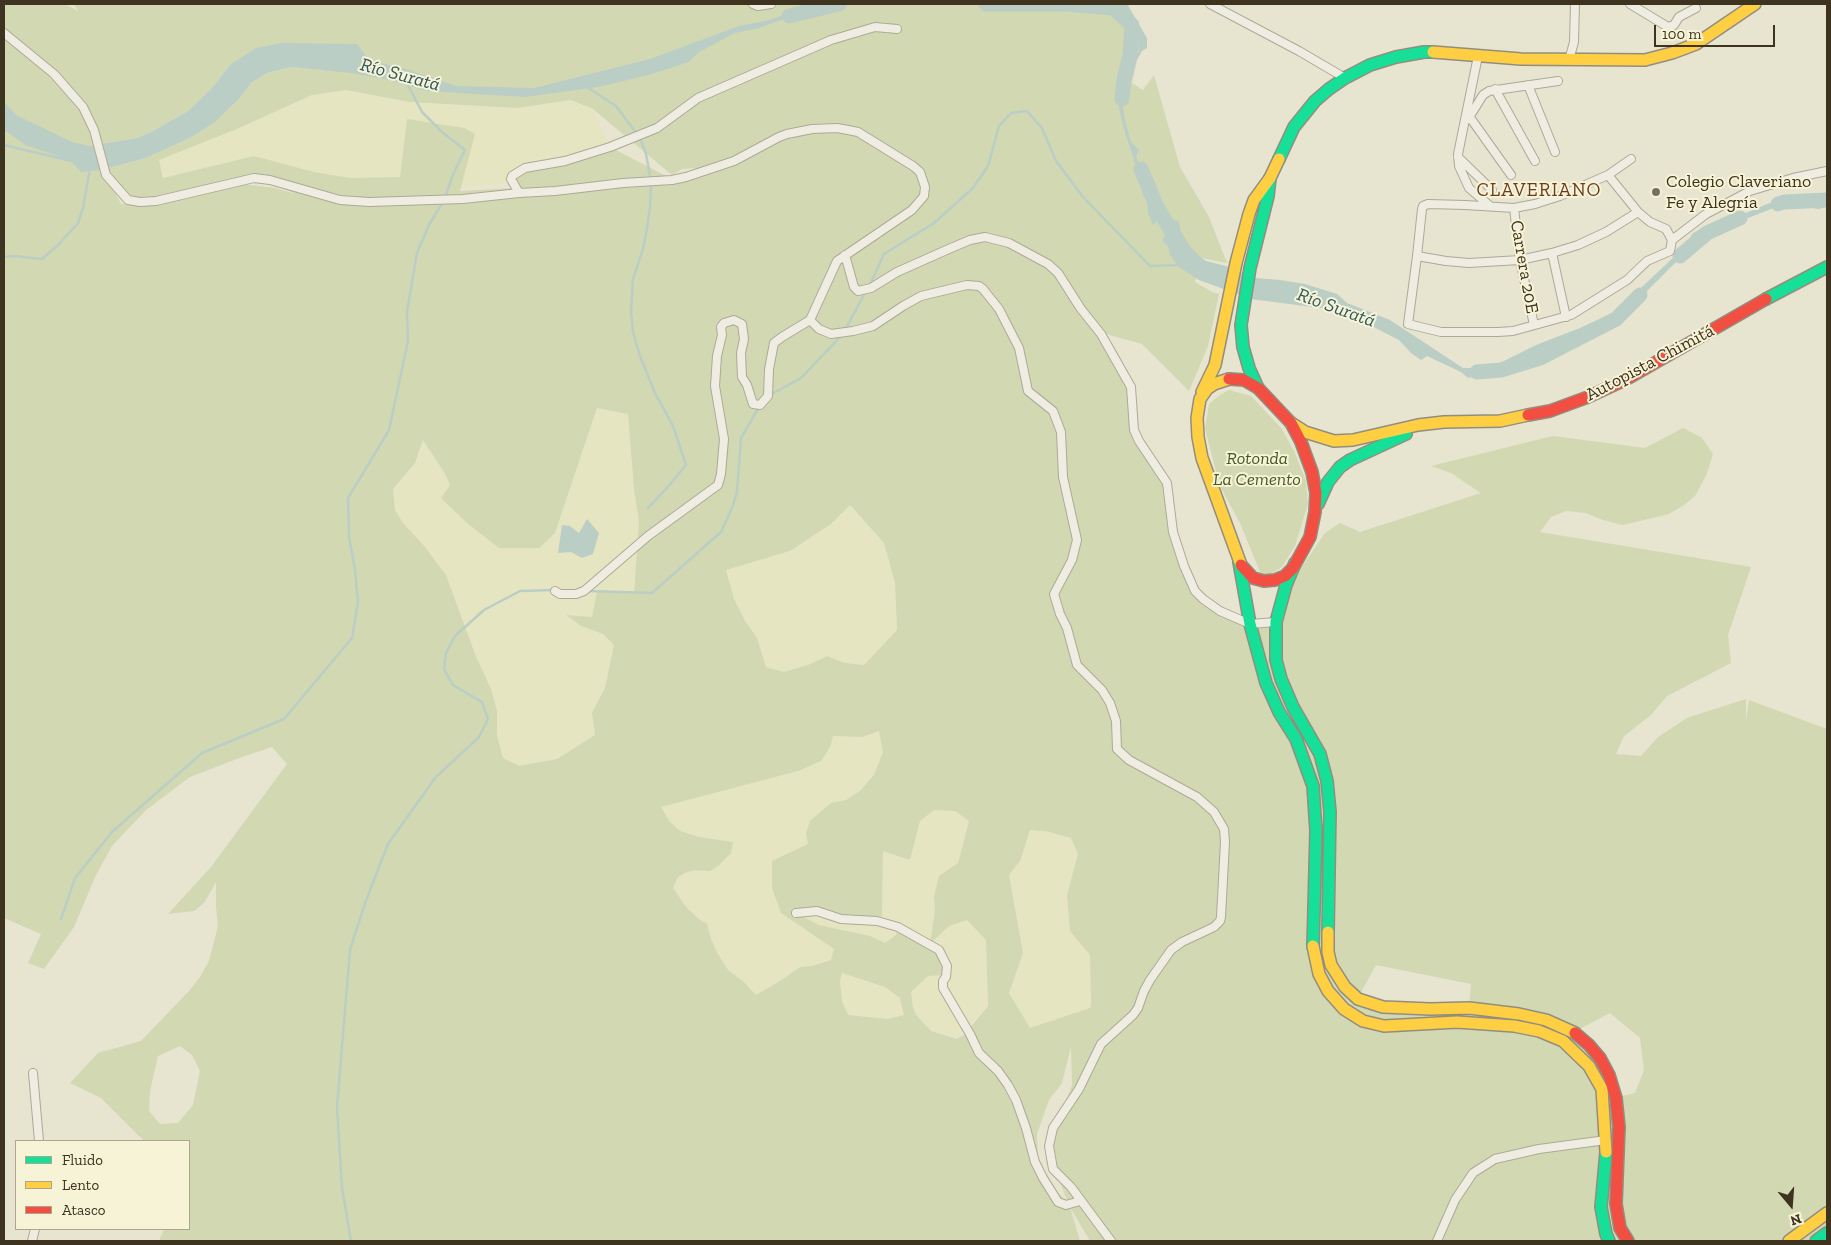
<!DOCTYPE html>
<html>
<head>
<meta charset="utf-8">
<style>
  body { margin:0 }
  #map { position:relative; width:1831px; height:1245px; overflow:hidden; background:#e7e4d0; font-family:"Zilla Slab",serif }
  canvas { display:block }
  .frame { position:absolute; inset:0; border:5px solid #3d331f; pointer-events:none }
  .legend { position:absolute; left:15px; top:1140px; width:175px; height:90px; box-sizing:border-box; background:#f7f3d7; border:1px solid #ada68d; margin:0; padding:6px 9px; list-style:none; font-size:15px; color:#3d331f }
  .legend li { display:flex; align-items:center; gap:10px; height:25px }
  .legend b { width:25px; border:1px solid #ada68d }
  .north { position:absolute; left:1766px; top:1180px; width:50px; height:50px; -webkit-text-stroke:4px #f7f3d7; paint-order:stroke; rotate:162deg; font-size:14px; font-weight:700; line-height:20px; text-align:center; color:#3d331f }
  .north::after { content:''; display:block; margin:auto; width:18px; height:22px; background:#3d331f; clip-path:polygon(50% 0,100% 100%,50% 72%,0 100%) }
  .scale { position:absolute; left:1654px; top:25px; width:121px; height:22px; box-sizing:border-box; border:2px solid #3d331f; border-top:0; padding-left:6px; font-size:15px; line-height:18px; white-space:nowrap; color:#3d331f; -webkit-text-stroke:4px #f7f3d7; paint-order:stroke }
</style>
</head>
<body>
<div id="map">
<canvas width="1831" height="1245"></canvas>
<div class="frame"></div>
<ul class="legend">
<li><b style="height:6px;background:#16e098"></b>Fluido</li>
<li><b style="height:6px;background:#ffcf43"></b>Lento</li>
<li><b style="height:6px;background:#f24e42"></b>Atasco</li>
</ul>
<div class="north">N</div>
<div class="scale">100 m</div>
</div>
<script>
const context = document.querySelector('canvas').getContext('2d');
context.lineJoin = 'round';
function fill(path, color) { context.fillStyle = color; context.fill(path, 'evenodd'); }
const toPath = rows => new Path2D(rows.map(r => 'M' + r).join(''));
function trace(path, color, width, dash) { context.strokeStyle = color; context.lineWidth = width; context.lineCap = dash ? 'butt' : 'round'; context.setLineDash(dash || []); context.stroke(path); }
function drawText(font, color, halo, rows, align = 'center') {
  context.font = font + ' "Zilla Slab",serif'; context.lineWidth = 4; context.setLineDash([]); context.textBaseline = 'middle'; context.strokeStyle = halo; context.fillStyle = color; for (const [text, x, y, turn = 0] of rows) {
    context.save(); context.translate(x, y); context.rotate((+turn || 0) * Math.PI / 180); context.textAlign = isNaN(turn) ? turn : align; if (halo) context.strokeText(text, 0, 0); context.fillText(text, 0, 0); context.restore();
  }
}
const farmland = toPath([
  [346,90,410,102,517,108,571,100,593,109,610,147,564,159,546,160,524,166,510,182,459,188,407,119,400,177,351,178,226,162,163,178,159,159,237,129,312,95],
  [597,408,628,414,634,489,639,522,634,594,597,592,592,617,565,615,581,626,603,634,614,645,605,688,592,713,595,735,557,759,519,766,503,758,497,735,497,711,491,689,475,654,446,575,425,547,403,523,395,510,393,489,405,477,418,458,423,440,444,472,450,485,441,498,467,523,499,548,555,533],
  [587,520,582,558,571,552,570,526,579,533],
  [849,505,884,543,895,583,897,630,864,665,845,663,827,656,808,665,784,672,766,667,757,638,745,621,734,599,725,570,790,551,831,524],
  [879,731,883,752,874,775,860,791,846,800,831,803,806,833,808,844,781,913,834,949,831,960,812,966,800,967,780,981,756,995,744,982,728,970,718,954,711,939,707,924,687,908,673,888,677,878,697,869,733,842,699,837,680,831,670,822,660,807,798,771,830,747,833,736,862,737],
  [934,810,955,811,969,820,958,863,934,896,935,910,930,943,898,927,896,935,885,943,870,936,819,925,796,913,864,921,882,916,883,851,910,860,920,821],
  [1030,830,1045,831,1071,838,1078,854,1067,895,1070,931,1090,955,1090,1009,1030,1028,1009,993,1023,953,1014,895,1009,875,1022,858,1024,847],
  [967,920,987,940,986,970,988,1006,957,1037,931,1031,916,1015,913,1007,911,992,932,942,949,926],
  [842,973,885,987,900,998,904,1015,888,1019,847,1015,842,1001,840,981]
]);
const green = toPath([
  [4,4,65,4,78,11,74,4,1128,4,1140,46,1132,83,1143,90,1154,75,1180,167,1209,217,1227,263,1202,258,1195,282,1212,292,1219,294,1208,346,1189,391,1142,344,1103,333,1127,380,1139,442,1164,473,1171,534,1203,599,1250,624,1275,622,1294,578,1325,533,1340,523,1360,532,1481,493,1451,473,1431,466,1553,436,1645,448,1683,428,1702,438,1713,454,1706,476,1695,496,1684,505,1669,514,1623,525,1603,520,1586,513,1566,511,1551,517,1540,532,1751,567,1728,635,1731,663,1667,696,1651,715,1624,736,1616,754,1641,756,1658,737,1687,718,1746,699,1746,720,1749,700,1827,729,1827,1241,1090,1241,1070,1207,1080,1241,159,1241,164,1229,189,1229,189,1141,144,1141,101,1098,70,1083,98,1053,141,1041,189,991,200,977,209,961,218,926,216,907,216,882,204,903,194,911,168,914,211,867,287,764,272,747,242,757,190,777,146,810,112,846,96,875,74,927,44,969,28,963,41,934,4,918],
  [312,44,350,72,291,67,267,73,251,83,239,99,214,123,190,138,146,158,101,170,89,146,137,138,153,131,188,111,212,88,231,64],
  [346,90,410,102,517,108,571,100,593,109,672,175,682,169,695,168,685,175,670,178,610,147,525,169,511,177,515,188,460,191,475,134,464,128,407,119,400,177,351,178,314,172,254,156,163,178,159,160,237,129,312,95],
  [109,180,125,202,174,195,142,205,121,204],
  [253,180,277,185,295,194,276,188,233,183],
  [597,408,628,414,634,489,639,522,634,593,597,592,592,617,566,615,581,626,603,634,614,645,605,688,592,713,595,735,557,759,519,766,503,758,497,735,497,711,491,689,475,654,446,575,425,547,403,523,395,510,393,489,415,463,423,440,444,472,450,485,441,498,467,523,499,548,539,548,555,533],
  [850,505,884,543,895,583,897,630,864,665,845,663,827,656,808,665,784,672,766,667,757,638,745,621,734,599,726,570,790,551,831,524],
  [879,731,883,752,874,775,860,791,846,800,831,803,810,821,806,833,808,844,772,861,772,888,781,913,834,949,831,960,812,966,800,967,780,981,756,995,744,982,728,970,718,954,711,939,707,924,699,919,687,908,673,888,677,878,685,873,694,870,710,871,718,866,731,853,733,842,699,837,680,831,670,822,661,807,798,771,821,761,830,747,833,736,862,737],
  [934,810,955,811,969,821,958,863,939,876,934,896,935,910,930,944,949,926,967,920,986,940,988,1006,965,1034,957,1039,931,1031,916,1015,913,1007,911,992,928,976,945,975,943,958,939,950,898,927,896,935,885,943,870,936,819,925,796,913,817,911,864,920,882,916,883,851,910,860,920,821],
  [1030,830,1045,831,1071,838,1078,854,1067,895,1070,931,1090,955,1091,1005,1090,1008,1030,1028,1009,993,1023,953,1009,875,1020,861],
  [1376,965,1471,984,1469,1008,1358,998],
  [842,973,885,987,900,998,904,1015,888,1019,848,1015,842,1001,840,981],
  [1610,1013,1640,1038,1644,1070,1635,1093,1614,1098,1589,1045,1574,1032],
  [180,1046,192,1055,200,1071,193,1105,178,1123,160,1124,149,1111,150,1091,158,1056],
  [1071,1047,1072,1085,1064,1106,1047,1132,1056,1172,1068,1203,1039,1174,1037,1134,1049,1100,1062,1083],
  [1229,390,1251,396,1282,429,1294,451,1306,481,1308,504,1295,546,1282,567,1267,576,1260,572,1240,523,1220,486,1205,429,1209,404,1220,395]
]);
const water = toPath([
  [811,4,827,4,759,28,735,33,699,52,689,62,649,75,598,87,525,97,426,91,390,80,351,73,291,67,267,73,251,83,239,99,214,123,190,138,146,158,101,170,81,172,71,161,26,145,4,130,4,102,16,115,72,142,89,146,137,138,153,131,188,111,212,88,231,64,256,48,282,43,357,44,370,61,403,68,456,86,534,88,650,59,739,26,765,21,791,13],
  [1095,4,1127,4,1147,38,1147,48,1142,51,1132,69,1126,86,1123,109,1126,124,1131,142,1139,150,1136,157,1149,185,1146,193,1152,198,1158,212,1179,222,1181,232,1190,246,1198,255,1206,261,1226,266,1255,278,1280,280,1305,284,1337,294,1347,303,1390,320,1463,368,1484,368,1502,362,1536,345,1580,328,1615,312,1674,257,1686,244,1693,233,1712,223,1732,219,1767,204,1784,200,1809,202,1827,197,1827,206,1819,209,1804,207,1796,209,1786,203,1728,226,1713,228,1673,265,1648,290,1640,301,1552,346,1519,358,1490,374,1468,378,1461,372,1427,356,1421,360,1411,353,1399,340,1352,316,1335,310,1251,299,1199,280,1179,267,1170,255,1168,246,1162,240,1167,232,1158,220,1153,225,1148,213,1147,200,1142,195,1144,191,1124,129,1119,108,1121,88,1125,77,1139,51,1138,40,1130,17,1122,11],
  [587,519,599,533,593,554,582,558,571,552,558,553,562,525,570,526,579,533]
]);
const stream = toPath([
  [1085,4,1089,6],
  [587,87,616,106,640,138,646,154,651,181,650,207,647,228,643,249,633,279,631,311,633,332,640,356,655,393,673,426,686,465,666,489,648,508],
  [4,145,71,161],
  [4,257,14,256,42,259,58,245,78,223,83,208,90,168],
  [869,287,884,254,934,223,973,188,988,166,999,126,1011,113,1027,111,1042,128,1056,161,1083,197,1150,266,1178,265],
  [845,330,866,291],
  [770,395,801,378,842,335],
  [587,591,652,593,721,532,732,508,737,492,741,438,759,407],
  [61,919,75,878,112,832,202,753,284,719,352,638,358,602,355,570,349,537,348,498,389,430,408,341,407,312,417,253,429,225,444,200,454,172,465,150,442,132,422,112,407,83],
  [351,1241,342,1187,337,1107,350,950,365,903,388,844,435,778,479,737,488,719,482,702,453,685,444,669,446,653,455,636,484,610,520,591,554,590]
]);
const river = toPath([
  [986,4,1066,4,1113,8,1132,25,1130,55,1124,80,1122,99],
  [789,16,839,4],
  [1141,169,1156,205,1171,231],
  [1778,204,1784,202,1827,200],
  [1680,256,1707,233,1740,218],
  [1477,372,1501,370,1540,358,1616,319,1640,295]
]);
const street = toPath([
  [753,4,758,6,771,4],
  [1210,4,1299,51,1345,78],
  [1630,4,1668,27,1674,25,1679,17,1696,8],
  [897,29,875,27,831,40,698,98,657,128,610,147,565,161,525,168,512,176,511,179,519,193,555,191,623,183,672,180,686,177,734,161,779,137,787,134,812,129,837,128,848,130,858,132,913,166,920,172,925,187,924,196,912,210,837,261,810,320,819,329,831,334,853,331,873,326,903,306,921,296,967,285,979,286,983,289,999,309,1019,348,1028,391,1053,411,1061,432,1063,477,1077,540,1072,560,1054,594,1060,614,1067,628,1077,665,1102,690,1110,703,1116,721,1117,749,1129,760,1197,797,1214,812,1224,829,1225,842,1221,917,1220,921,1214,927,1182,942,1171,950,1150,980,1144,991,1138,1008,1133,1015,1101,1044,1079,1089,1053,1128,1049,1146,1053,1169,1071,1187,1111,1241],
  [4,33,54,74,83,107,94,130,106,175,128,200,140,202,156,201,254,178,270,180,340,200,369,202,463,199,519,193],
  [1478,56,1458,154,1459,166,1469,188,1490,206],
  [1569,60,1574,42,1575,4],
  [1528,85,1555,152],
  [1495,89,1535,161],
  [1469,116,1511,175],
  [1468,119,1483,95,1489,91,1558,81],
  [1458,157,1492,190],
  [1608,175,1638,212,1650,222,1666,229,1672,240,1670,251,1647,261,1627,280,1571,315,1513,331,1498,332,1441,332,1408,324,1417,256,1422,209,1423,206,1428,204,1465,205,1514,208,1535,204,1560,196,1608,175,1631,159],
  [1514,208,1520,260,1534,325],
  [1672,240,1706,214,1750,191,1793,178,1827,171],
  [1552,253,1566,317],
  [845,255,854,287,858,291,871,288,897,272,951,248,970,240,985,237,1009,243,1048,264,1058,273,1081,309,1101,334,1131,387,1134,430,1139,441,1167,483,1173,532,1184,566,1195,591,1203,599,1220,611,1250,624,1276,622],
  [1417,256,1446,261,1469,263,1520,260,1552,253,1578,245,1606,232,1638,212],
  [555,591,560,594,576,594,584,591,648,536,718,485,721,474,724,439,715,386,717,356,722,335,721,327,724,323,734,320,742,324,744,339,741,353,742,377,747,385,753,404,760,405,768,396,769,369,774,343,782,337,810,320],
  [796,913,817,911,841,919,877,921,898,927,939,950,947,966,946,977,943,981,943,988,970,1034,979,1053,998,1071,1008,1085,1016,1100,1026,1128,1035,1162,1043,1178,1058,1202,1066,1205,1080,1201],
  [33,1073,39,1141],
  [32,1241,35,1229],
  [1437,1241,1455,1200,1473,1173,1495,1159,1539,1149,1606,1140]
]);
const fast = toPath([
  [1279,159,1294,127,1315,101,1329,89,1345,78,1370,65,1396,57,1424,52,1433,52],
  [1766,299,1827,267],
  [1258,388,1249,368,1243,347,1241,325,1250,268,1268,196,1270,178],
  [1318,504,1328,482,1340,467,1350,460,1406,434],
  [1239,562,1250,624,1266,683,1279,712,1296,739,1313,786,1316,831,1313,946],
  [1295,563,1286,585,1276,622,1276,660,1281,679,1293,707,1320,754,1327,781,1330,812,1328,932],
  [1606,1152,1601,1207,1606,1234,1609,1241],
  [1816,1241,1827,1233]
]);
const slow = toPath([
  [1433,52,1521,59,1645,60,1672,53,1696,44,1755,4],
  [1229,379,1214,384,1207,389,1200,399,1197,418,1198,437,1202,458,1241,565],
  [1202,392,1215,365,1236,263,1249,214,1254,200,1270,178,1279,159],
  [1291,423,1305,432,1334,441,1353,440,1418,425,1444,422,1500,421,1528,415],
  [1328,932,1328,952,1331,965,1345,987,1358,999,1383,1007,1430,1009,1469,1008,1519,1014,1546,1020,1575,1033],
  [1313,946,1319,974,1328,991,1344,1009,1363,1021,1384,1026,1457,1022,1514,1026,1539,1031,1563,1041,1589,1066,1602,1089,1606,1152],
  [1789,1241,1827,1213]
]);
const jam = toPath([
  [1229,379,1244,380,1258,388,1291,423,1301,442,1312,472,1316,493,1315,512,1310,537,1293,568,1285,576,1275,580,1264,581,1253,578,1241,565],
  [1528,415,1550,411,1588,397,1625,380,1766,299],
  [1575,1033,1589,1045,1600,1058,1609,1075,1616,1098,1619,1127,1616,1204,1620,1228,1628,1241]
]);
const markers = [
  [1656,192,5,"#78715d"]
];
const poiNames = [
  ["Colegio Claveriano",1666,182],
  ["Fe y Alegría",1666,203]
];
const streetNames = [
  ["Carrera 20E",1524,267,80],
  ["Autopista Chimitá",1650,363,-28]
];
const parkNames = [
  ["Rotonda",1257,459],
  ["La Cemento",1257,480]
];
const waterNames = [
  ["Río Suratá",400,75,15],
  ["Río Suratá",1336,308,20]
];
const neighbourhoodNames = [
  ["CLAVERIANO",1539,191]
];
fill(farmland, '#e6e5c1');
fill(green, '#d2d8b2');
fill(water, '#bbcec5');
trace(stream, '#bbcec5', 2.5);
trace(river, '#bbcec5', 15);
trace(street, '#ada998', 10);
trace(fast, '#928e7f', 14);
trace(slow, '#928e7f', 14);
trace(jam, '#928e7f', 14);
trace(street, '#efede2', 8);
trace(fast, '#16e098', 11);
trace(slow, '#ffcf43', 11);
trace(jam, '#f24e42', 11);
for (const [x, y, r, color] of markers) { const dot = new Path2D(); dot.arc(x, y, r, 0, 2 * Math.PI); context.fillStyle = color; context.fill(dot); trace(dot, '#f7f3d7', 2); }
drawText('18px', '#3d331f', '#f7f3d7', poiNames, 'left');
drawText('18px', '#3d331f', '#f7f3d7', streetNames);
drawText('italic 18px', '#435a25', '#f7f3d7', parkNames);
drawText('italic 19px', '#2e585d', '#f7f3d7', waterNames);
context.letterSpacing = '1px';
drawText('19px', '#6b3b1d', '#f7f3d7', neighbourhoodNames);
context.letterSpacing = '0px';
</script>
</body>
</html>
